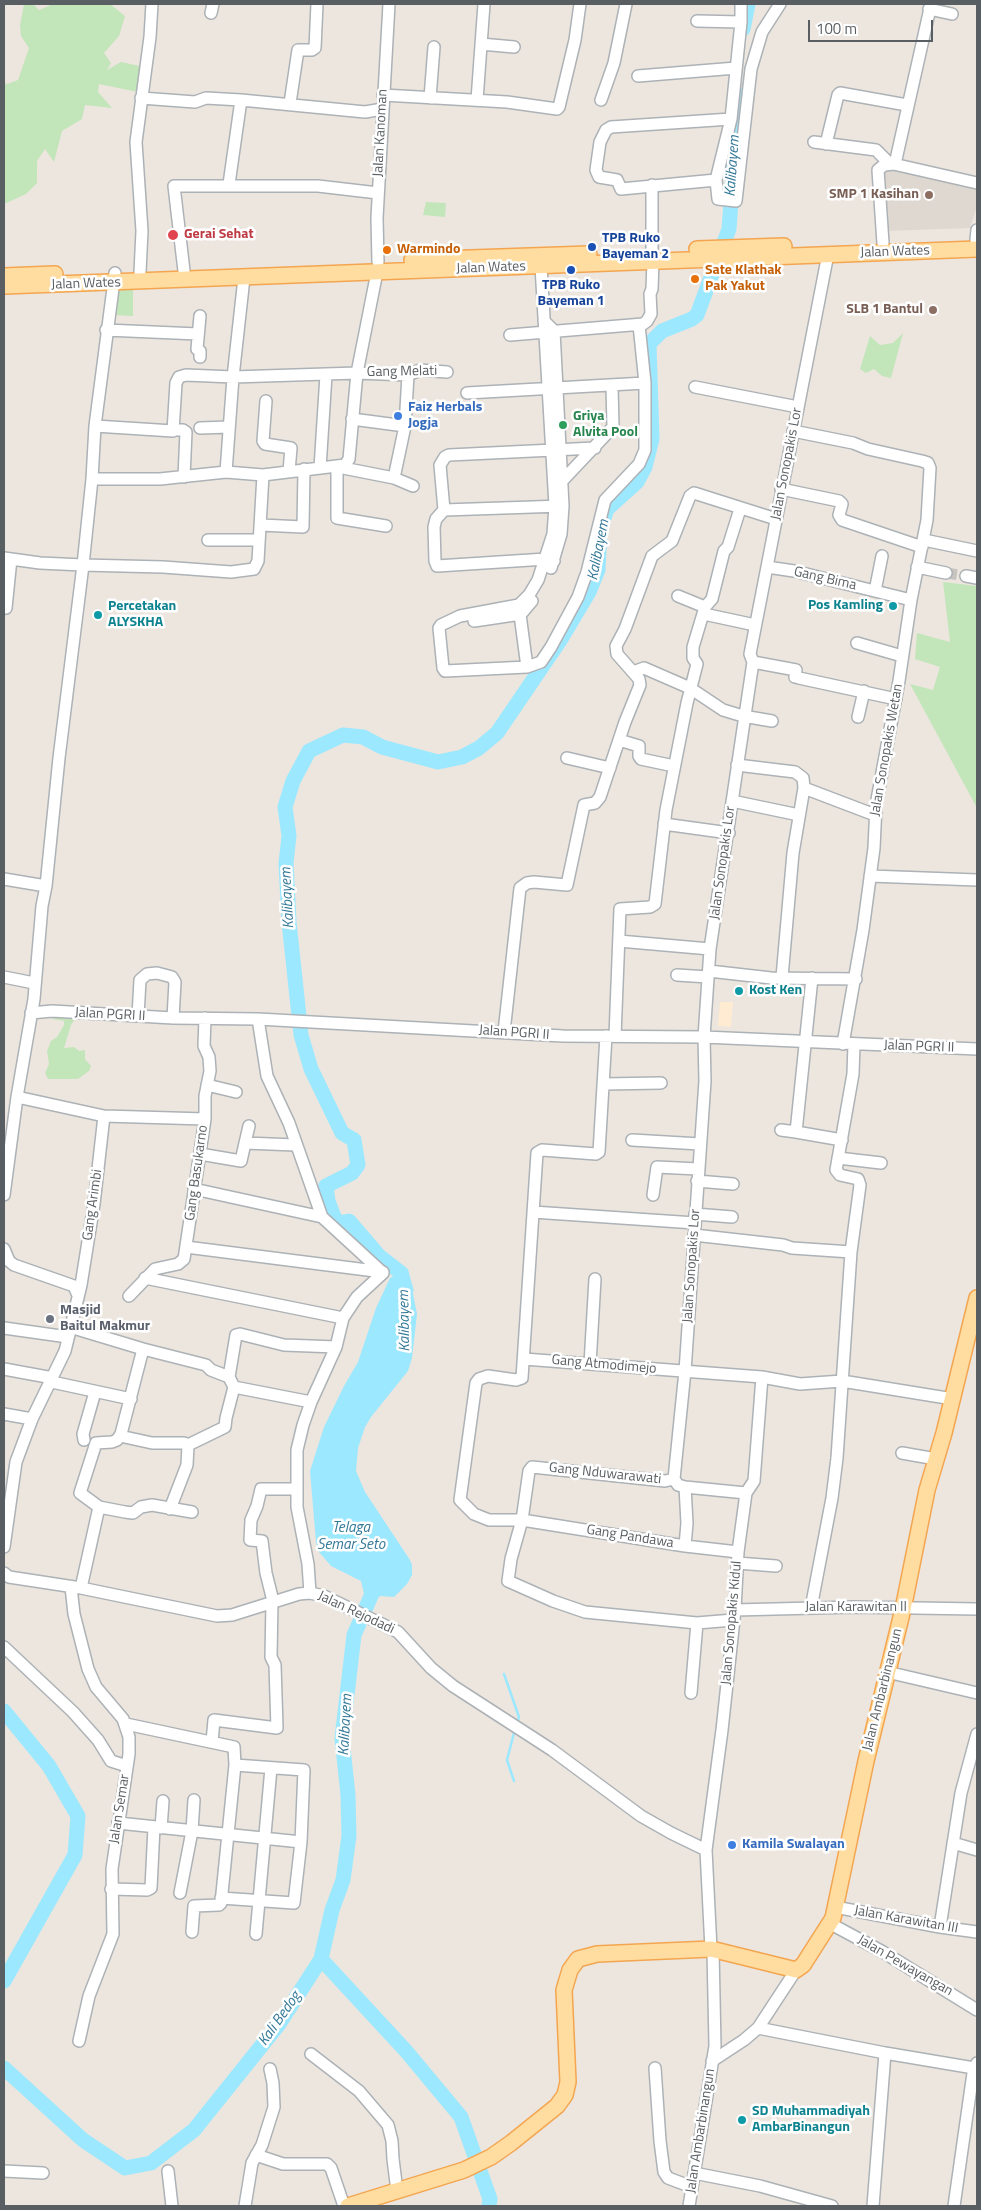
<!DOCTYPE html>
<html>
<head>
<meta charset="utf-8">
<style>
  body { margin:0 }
  #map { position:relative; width:981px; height:2210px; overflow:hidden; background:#ece6df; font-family:"Titillium Web",sans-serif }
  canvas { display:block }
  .frame { position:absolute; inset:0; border:5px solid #585e61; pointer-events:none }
  .scale { position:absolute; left:808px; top:20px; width:125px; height:22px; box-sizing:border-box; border:2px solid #585e61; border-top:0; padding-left:6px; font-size:15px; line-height:18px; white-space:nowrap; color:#585e61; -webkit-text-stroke:4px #fff; paint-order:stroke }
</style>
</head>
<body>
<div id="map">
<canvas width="981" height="2210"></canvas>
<div class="frame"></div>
<div class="scale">100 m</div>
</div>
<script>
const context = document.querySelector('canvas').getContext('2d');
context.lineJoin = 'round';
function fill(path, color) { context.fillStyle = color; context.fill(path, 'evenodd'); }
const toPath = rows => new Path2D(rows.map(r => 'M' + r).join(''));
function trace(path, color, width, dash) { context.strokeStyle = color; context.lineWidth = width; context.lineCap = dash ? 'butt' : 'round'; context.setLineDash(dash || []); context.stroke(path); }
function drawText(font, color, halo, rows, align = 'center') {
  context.font = font + ' "Titillium Web",sans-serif'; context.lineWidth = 5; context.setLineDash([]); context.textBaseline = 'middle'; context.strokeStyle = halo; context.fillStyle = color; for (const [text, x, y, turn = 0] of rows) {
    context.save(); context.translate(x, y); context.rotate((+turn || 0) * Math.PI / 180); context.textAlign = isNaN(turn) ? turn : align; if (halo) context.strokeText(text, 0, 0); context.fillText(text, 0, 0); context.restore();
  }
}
const commercial = toPath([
  [720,1002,733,1002,731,1027,718,1026]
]);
const education = toPath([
  [889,166,977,185,977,206,970,228,885,231,879,172]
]);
const green = toPath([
  [24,4,33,4,39,10,49,6,49,4,110,4,125,16,119,36,104,53,111,63,107,70,121,62,140,66,138,92,99,84,98,92,112,108,85,105,82,119,62,131,54,162,45,149,37,161,37,183,26,194,4,204,4,83,7,84,18,80,29,48,21,36,20,25],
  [426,202,446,203,445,217,423,215],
  [133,285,133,316,112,315,117,286],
  [903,333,891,378,882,376,874,369,866,373,860,369,870,336,880,345,893,343],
  [943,582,977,586,977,808,910,684,933,690,940,667,915,659,917,633,950,642],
  [48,1005,70,1009,78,1015,71,1025,64,1048,74,1047,79,1051,85,1050,85,1059,91,1066,89,1071,78,1079,48,1079,45,1073,49,1064,47,1051,51,1041,57,1037,64,1025,64,1021,53,1019,50,1016]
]);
const water = toPath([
  [408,1269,417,1314,412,1358,408,1371,371,1417,365,1427,358,1448,356,1471,365,1492,410,1560,412,1565,412,1575,407,1584,394,1597,381,1596,373,1599,364,1594,361,1581,331,1566,319,1552,316,1542,310,1471,324,1427,344,1386,358,1362,376,1308,390,1278]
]);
const stream = toPath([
  [504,1674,519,1717,517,1724],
  [514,1781,507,1760,515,1729]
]);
const river = toPath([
  [743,29,748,4],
  [406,1290,401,1273,379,1256,349,1221,339,1223,334,1217,328,1201,326,1186,352,1173,358,1165,354,1140,342,1133,311,1069,301,1035,289,922,286,863,289,836,285,807,293,781,309,751,343,735,363,737,382,747,438,762,462,757,479,748,497,733,561,639,589,592,598,570,600,530,607,509,637,482,645,467,652,439,649,344,662,331,692,319,697,315,729,229,739,95],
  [4,1711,49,1766,78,1816,75,1855,4,1981],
  [321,1959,332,1910,343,1880,349,1836,348,1795,342,1738,354,1635,378,1580],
  [4,2068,83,2140,125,2168,151,2163,194,2130,279,2024,321,1959,406,2051,461,2117,490,2199,489,2206]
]);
const minorTunnel = toPath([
  [946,573,966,576]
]);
const minor = toPath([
  [929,9,952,14],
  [211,13,213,4],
  [697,21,741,22],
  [481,44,514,47],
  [638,76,736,68],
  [383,95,507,102,557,109,559,107,575,40,580,4],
  [141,98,195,102,206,98,241,100,365,112,383,109],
  [430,98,434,47],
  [477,100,484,4],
  [601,100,614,63,626,4],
  [290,103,298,50,312,50,315,48,317,4],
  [731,119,611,127,606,130,600,142,596,170,599,177,617,180,621,189,716,180,731,119,741,22,741,4],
  [814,142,876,150,889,163,977,183],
  [826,144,838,95,840,93,907,105],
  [716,180,718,199,736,201,751,69,762,32,780,4],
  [229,184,241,100],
  [976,240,977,230],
  [883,243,878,170,884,165,895,164,931,4],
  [652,252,652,185],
  [378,262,377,218,389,4],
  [541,266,555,506,553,534,538,580,529,595,519,605,460,616,441,625,439,628,443,668,445,671,527,667,541,662,551,647,578,597,587,572,605,500,639,464,645,450,645,383],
  [184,271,174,186,318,186,378,193],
  [140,272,142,231,136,142,150,37,152,4],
  [200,316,197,349,200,351,200,357],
  [544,321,554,331,563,506,561,534,551,568],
  [106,330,198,334],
  [510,335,643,324,647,321,651,314,650,294,652,289,653,261],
  [695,387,798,407],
  [467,393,645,383,639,325],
  [266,401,263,441,265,444,291,448,289,471],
  [352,419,405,426],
  [95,426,173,431,176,383,179,377,186,375,233,377,357,373,408,375,420,370,447,372],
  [200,428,229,427],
  [173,430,183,430,186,432,184,477],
  [793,431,853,443,868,449,922,461,928,463,930,468,927,520,911,600,899,681,876,805,874,848,863,930,843,1044],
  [337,467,337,518,386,526],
  [338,467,394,478,413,486],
  [320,468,326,375],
  [226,472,233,377,244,278],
  [394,478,405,426,408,375],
  [92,479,160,479,226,472,263,475,345,465,349,459,357,373,377,272],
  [563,480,613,427,612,386],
  [781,489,839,501,842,504,839,515,842,520,922,547],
  [444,510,562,506],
  [261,525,303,527,304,469],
  [208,540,259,540],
  [924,540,977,551],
  [4,558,40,563,83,565,163,567,231,572,254,569,258,561,263,475],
  [554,561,546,559,437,566,435,561,434,527,436,519,444,510,440,465,445,457,449,455,595,448],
  [767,567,794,571,911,600],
  [917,567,946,573],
  [966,576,977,578],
  [875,591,882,556],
  [519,607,527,667],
  [705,607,712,599,724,551,728,547,740,509],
  [6,608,11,559],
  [704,614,755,625],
  [474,621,521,614,532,601],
  [857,643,902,656],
  [753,662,796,670,795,677,799,678,896,699],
  [633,672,644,668,690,688,723,710,743,716,772,721],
  [858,717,864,691],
  [619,740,639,746,639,756,641,759,674,766],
  [567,758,610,768],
  [737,765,795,772,803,778,804,788,793,853,782,977],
  [804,788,875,815],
  [732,801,799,815],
  [664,824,729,833],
  [870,876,977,880],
  [4,879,46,886],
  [619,941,710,949],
  [709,971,771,978,856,979],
  [677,975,708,977],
  [4,977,34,983],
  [31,1013,52,1011,173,1018,258,1019,563,1036,704,1037,977,1049],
  [138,1016,140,980,147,974,157,973,172,977,175,982,173,1018],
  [258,1019,267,1076,289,1123,322,1217,383,1273],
  [504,1032,520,888,527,883,534,882,567,885,584,805,595,803,600,797,625,722,640,685,639,679,617,654,616,646,625,629,652,556,672,541,690,496,694,493,776,519],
  [606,1036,599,1152,596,1154,542,1150,537,1153,522,1378,516,1380,488,1376,479,1379,476,1383,460,1500,474,1514,489,1520,522,1520,685,1546,738,1552],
  [615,1036,620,909,650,907,655,904,666,810,687,703,697,664,693,658,693,647,705,607,678,596],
  [604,1084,661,1083],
  [207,1085,236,1092],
  [17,1097,104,1116,205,1119],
  [781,1130,796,1132,812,978],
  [796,1132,842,1140],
  [632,1140,700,1144],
  [245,1143,249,1126],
  [200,1154,241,1161,245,1143,295,1145],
  [838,1158,881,1163],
  [697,1181,733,1184],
  [194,1189,322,1217],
  [4,1195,17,1097,34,999,42,906,46,886,59,758,83,565,92,479,95,426,115,273],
  [653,1195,657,1167,698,1169],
  [533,1212,695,1223],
  [695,1214,732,1217],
  [694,1235,783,1245,792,1248,851,1252],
  [186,1247,383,1272],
  [4,1249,9,1261,14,1265,74,1286,77,1293],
  [145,1278,343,1318],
  [129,1296,155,1269,178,1264,184,1259,205,1119,205,1096,210,1071,209,1057,204,1046,205,1018],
  [70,1327,143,1349,206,1365,211,1370,229,1377],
  [4,1328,68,1337],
  [143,1349,121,1434,117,1440,112,1442,96,1443,80,1493,99,1507,125,1512,133,1513,141,1507,152,1505,192,1512],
  [524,1359,762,1377,800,1384,842,1381,953,1399],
  [590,1364,595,1279],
  [4,1369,53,1378],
  [52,1382,131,1399],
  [311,1402,234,1387,229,1377,236,1335,240,1334,284,1345,336,1347],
  [4,1414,32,1419],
  [120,1436,152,1443,184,1443,188,1445],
  [84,1440,83,1434,95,1392],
  [902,1453,936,1459],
  [674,1479,685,1371,705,1081,704,1037,710,949,753,662,750,654,828,254],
  [674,1479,665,1481,532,1467,529,1471,522,1520,511,1559,508,1581,553,1601,585,1612,697,1623,733,1620],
  [674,1479,678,1485,685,1487,746,1493],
  [170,1509,187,1465,188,1445,225,1427,226,1418,234,1387],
  [685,1546,687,1523,685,1487],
  [4,1547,16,1462,32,1419,65,1351,81,1285,94,1204,104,1116],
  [737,1563,776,1566],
  [4,1573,9,1577,81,1588,217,1616,232,1615,299,1594,310,1593,324,1596,398,1632,431,1668,453,1686,552,1750,641,1816,671,1833,706,1850],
  [71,1587,74,1614,88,1669,96,1687,123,1719,129,1737,129,1754,112,1869,113,1934,89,1996,79,2041],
  [81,1588,99,1507],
  [310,1593,308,1564,297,1507,297,1450,303,1425,311,1402,336,1347,343,1318,357,1297,383,1273],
  [273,1601,266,1573,262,1541,250,1540,251,1520,257,1506,261,1489,296,1489],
  [811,1608,832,1498,837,1458,851,1252,860,1185,858,1179,840,1175,836,1170,853,1074,854,1044],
  [735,1610,854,1607,977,1609],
  [4,1647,73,1712,98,1740,111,1761,127,1766],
  [887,1672,977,1693],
  [691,1693,697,1623],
  [126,1724,234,1747,235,1765,221,1903,219,1905,194,1906,192,1932],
  [212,1742,214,1720,277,1728,275,1665,271,1657,272,1602],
  [118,1823,301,1842],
  [161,1828,163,1801],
  [953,1843,977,1850],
  [111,1889,147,1890,151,1888,154,1827],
  [180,1893,192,1831,194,1800],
  [221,1898,294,1903,301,1842,304,1770,235,1765],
  [835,1907,940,1927,977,1932],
  [831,1924,883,1952,977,2010],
  [940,1927,961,1793,977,1734],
  [256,1934,271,1768],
  [711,1949,706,1850,722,1730,735,1610,738,1552,746,1493,754,1481,762,1377],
  [758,2028,885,2053,974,2068],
  [311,2054,359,2091,388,2125,392,2141,393,2159,397,2191],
  [712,2061,744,2040,758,2028,796,1970],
  [655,2068,660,2141,664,2172,668,2178,692,2187],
  [256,2155,283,2164,327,2164,331,2168,344,2206],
  [4,2171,43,2173],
  [168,2171,172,2206],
  [694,2173,760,2186,832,2206],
  [245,2206,252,2163,262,2145,274,2107,273,2083,270,2069],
  [689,2206,715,2046,713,1950],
  [873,2206,885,2053],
  [954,2206,973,2073,977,2063]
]);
const major = toPath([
  [697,249,784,246],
  [412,260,589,254],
  [4,276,55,274],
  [4,286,977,249],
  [348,2206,464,2170,491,2157,511,2143,557,2106,565,2095,568,2082,564,1990,570,1970,578,1959,597,1954,711,1949,796,1970,803,1965,833,1918,866,1761,903,1609,927,1490,944,1433,977,1298]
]);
const markers = [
  [929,195,5,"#8d6e63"],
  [173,235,6,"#e0444e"],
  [592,247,5,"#1a4fb4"],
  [387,250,5,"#e8710a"],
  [571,270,5,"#1a4fb4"],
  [695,279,5,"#e8710a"],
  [933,310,5,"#8d6e63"],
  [398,416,5,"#3f7fe0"],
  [563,425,5,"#2e9e5b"],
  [893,606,5,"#0f9aa8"],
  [98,615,5,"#0f9aa8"],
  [739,991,5,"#0f9aa8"],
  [50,1319,5,"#6b7280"],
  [732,1845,5,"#3f7fe0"],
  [742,2120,5,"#0f9aa8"]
];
const streetNames = [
  ["Jalan Kanoman",381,133,-87],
  ["Jalan Wates",895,252,-2],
  ["Jalan Wates",491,268,-2],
  ["Jalan Wates",86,284,-2],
  ["Gang Melati",402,372,-1],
  ["Jalan Sonopakis Lor",787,464,-79],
  ["Gang Bima",825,579,13],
  ["Jalan Sonopakis Wetan",887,750,-80],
  ["Jalan Sonopakis Lor",723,863,-82],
  ["Jalan PGRI II",110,1015,3],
  ["Jalan PGRI II",514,1033,4],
  ["Jalan PGRI II",919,1047,2],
  ["Gang Basukarno",197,1173,-82],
  ["Gang Arimbi",93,1205,-82],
  ["Jalan Sonopakis Lor",692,1266,-86],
  ["Gang Atmodimejo",604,1365,5],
  ["Gang Nduwarawati",605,1474,6],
  ["Gang Pandawa",630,1537,9],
  ["Jalan Karawitan II",856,1608],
  ["Jalan Rejodadi",356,1613,25],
  ["Jalan Sonopakis Kidul",732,1623,-85],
  ["Jalan Ambarbinangun",883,1690,-76],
  ["Jalan Semar",120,1809,-81],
  ["Jalan Karawitan III",906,1920,10],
  ["Jalan Pewayangan",905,1966,30],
  ["Jalan Ambarbinangun",701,2131,-81]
];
const educationNames = [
  ["SMP 1 Kasihan",919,195],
  ["SLB 1 Bantul",923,310]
];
const healthNames = [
  ["Gerai Sehat",184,235]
];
const transitNames = [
  ["TPB Ruko",602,239],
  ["Bayeman 2",602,255],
  ["TPB Ruko",571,286,"center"],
  ["Bayeman 1",571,302,"center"]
];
const foodNames = [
  ["Warmindo",397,250],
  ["Sate Klathak",705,271],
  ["Pak Yakut",705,287]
];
const shopNames = [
  ["Faiz Herbals",408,408],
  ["Jogja",408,424],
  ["Kamila Swalayan",742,1845]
];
const leisureNames = [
  ["Griya",573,417],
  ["Alvita Pool",573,433]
];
const cultureNames = [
  ["Pos Kamling",883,606,"right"],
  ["Percetakan",108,607],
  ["ALYSKHA",108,623],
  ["Kost Ken",749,991],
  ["SD Muhammadiyah",752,2112],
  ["AmbarBinangun",752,2128]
];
const worshipNames = [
  ["Masjid",60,1311],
  ["Baitul Makmur",60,1327]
];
const waterNames = [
  ["Kalibayem",733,166,-86],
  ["Kalibayem",599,550,-79],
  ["Kalibayem",288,898,-93],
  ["Kalibayem",405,1321,-91],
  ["Telaga",351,1528],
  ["Semar Seto",351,1545],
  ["Kalibayem",346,1725,-87],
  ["Kali Bedog",280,2019,-55]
];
fill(commercial, '#feebd1');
fill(education, '#ded8d0');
fill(green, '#c3e5ba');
fill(water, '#9ce8ff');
trace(stream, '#9ce8ff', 2.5);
trace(river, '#9ce8ff', 15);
trace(minorTunnel, '#c7c4c0', 11, [11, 5.5]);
trace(minor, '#adb2b6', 14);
trace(major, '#f4a550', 18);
trace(minor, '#fff', 11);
trace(major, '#ffdda1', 15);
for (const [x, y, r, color] of markers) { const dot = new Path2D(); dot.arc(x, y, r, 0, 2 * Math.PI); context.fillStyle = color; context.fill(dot); trace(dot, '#fff', 2); }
drawText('14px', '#585e61', '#fff', streetNames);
drawText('bold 14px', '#785e54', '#fff', educationNames, 'right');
drawText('bold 14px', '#be3a42', '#fff', healthNames, 'left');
drawText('bold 14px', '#164399', '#fff', transitNames, 'left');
drawText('bold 14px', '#c56008', '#fff', foodNames, 'left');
drawText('bold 14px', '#366cbe', '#fff', shopNames, 'left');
drawText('bold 14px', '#27864d', '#fff', leisureNames, 'left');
drawText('bold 14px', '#0d838f', '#fff', cultureNames, 'left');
drawText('bold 14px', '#5b616d', '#fff', worshipNames, 'left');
drawText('italic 15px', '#327897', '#fff', waterNames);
</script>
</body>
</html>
